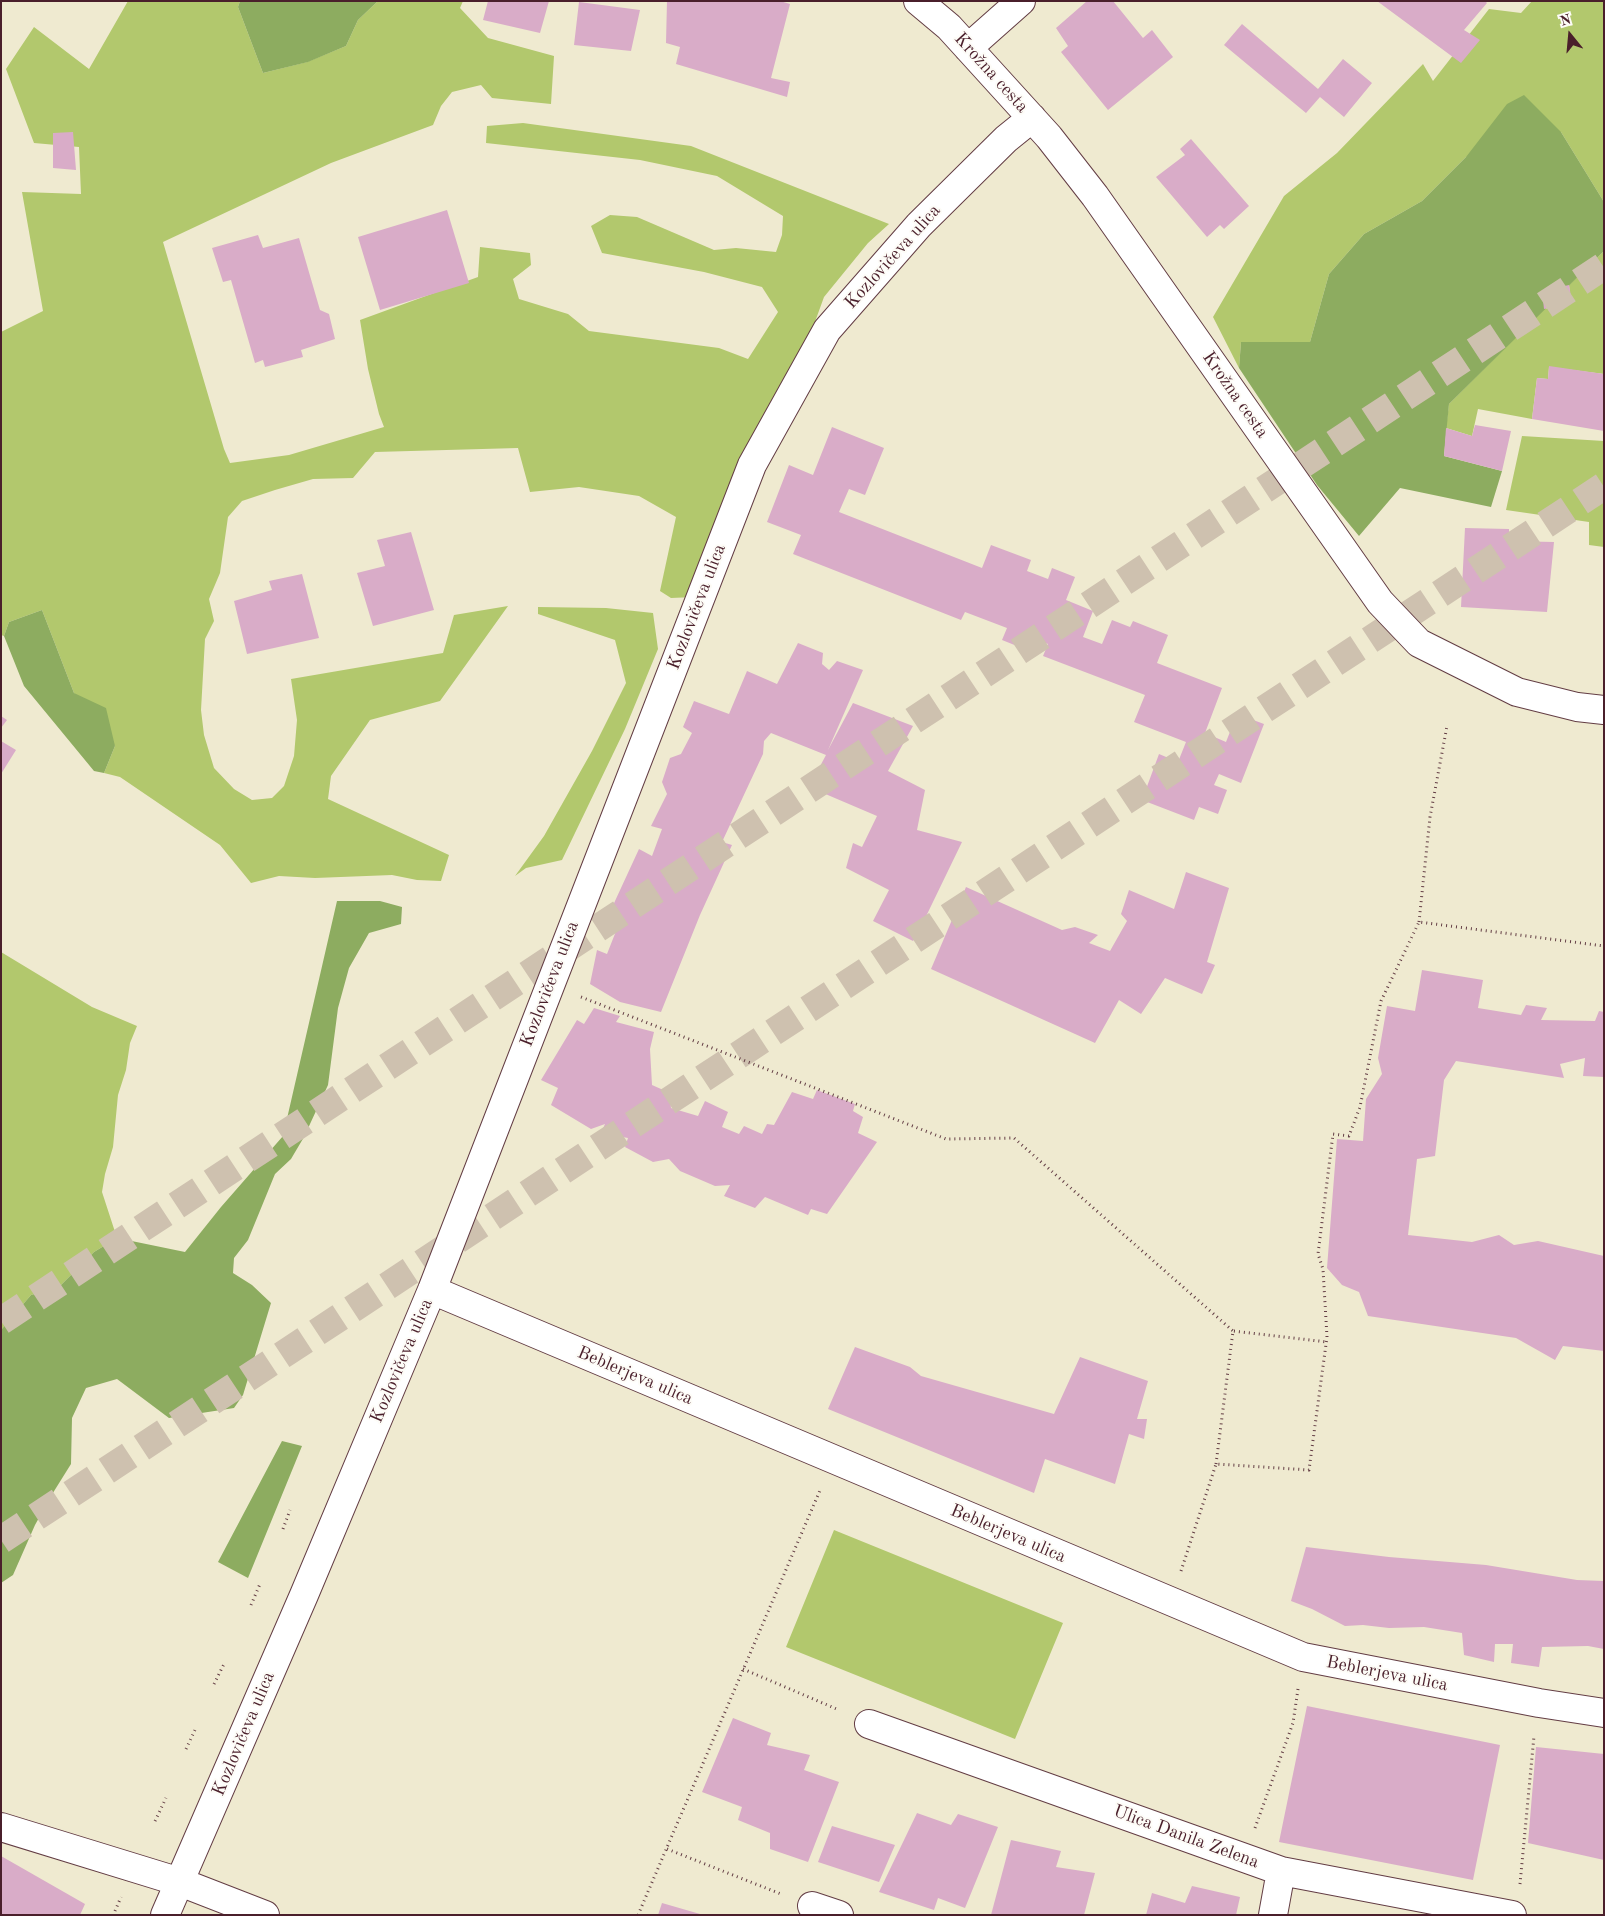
<!DOCTYPE html>
<html>
<head>
<meta charset="utf-8">
<style>
  body { margin:0 }
  #map { position:relative; width:1605px; height:1916px; overflow:hidden; background:#efead0; font-family:"Old Standard TT",serif }
  canvas { display:block }
  .frame { position:absolute; inset:0; border:2px solid #4a1f2b; pointer-events:none }
  .north { position:absolute; left:1545px; top:10px; width:50px; height:50px; -webkit-text-stroke:4px #fdfcf7; paint-order:stroke; rotate:343deg; font-size:14px; font-weight:700; line-height:20px; text-align:center; color:#4a1f2b }
  .north::after { content:''; display:block; margin:auto; width:18px; height:22px; background:#4a1f2b; clip-path:polygon(50% 0,100% 100%,50% 72%,0 100%) }
</style>
</head>
<body>
<div id="map">
<canvas width="1605" height="1916"></canvas>
<div class="frame"></div>
<div class="north">N</div>
</div>
<script>
const context = document.querySelector('canvas').getContext('2d');
context.lineJoin = 'round';
function fill(path, color) { context.fillStyle = color; context.fill(path, 'evenodd'); }
const toPath = rows => new Path2D(rows.map(r => 'M' + r).join(''));
function trace(path, color, width, dash) { context.strokeStyle = color; context.lineWidth = width; context.lineCap = dash ? 'butt' : 'round'; context.setLineDash(dash || []); context.stroke(path); }
function drawText(font, color, halo, rows, align = 'center') {
  context.font = font + ' "Old Standard TT",serif'; context.lineWidth = 4; context.setLineDash([]); context.textBaseline = 'middle'; context.strokeStyle = halo; context.fillStyle = color; for (const [text, x, y, turn = 0] of rows) {
    context.save(); context.translate(x, y); context.rotate((+turn || 0) * Math.PI / 180); context.textAlign = isNaN(turn) ? turn : align; if (halo) context.strokeText(text, 0, 0); context.fillText(text, 0, 0); context.restore();
  }
}
const green = toPath([
  [128,1,240,1,238,7,263,73,307,62,346,46,358,20,378,1,463,1,460,8,488,38,554,56,551,104,492,98,481,85,452,92,441,106,433,125,331,163,163,242,224,449,230,463,289,455,384,427,379,414,368,369,360,320,478,277,480,247,530,253,531,265,513,279,519,299,568,314,589,331,719,348,748,359,778,312,762,287,704,272,602,253,591,226,610,215,637,217,714,250,736,248,776,252,782,235,783,216,717,176,640,160,486,143,487,126,523,123,691,146,889,224,868,243,824,297,812,330,694,597,671,598,660,591,676,517,639,496,579,487,530,492,518,448,375,452,353,478,313,479,275,490,242,501,228,517,220,573,209,599,214,621,205,639,201,710,204,735,214,768,234,789,252,800,272,798,284,786,294,756,297,720,291,679,443,653,454,615,508,606,440,701,370,720,331,776,328,799,449,855,441,881,417,880,392,875,315,878,279,876,251,883,220,845,120,777,104,773,115,746,74,693,42,610,9,622,4,636,1,635,1,332,43,311,22,192,81,194,79,147,34,143,6,69,34,27,89,69],
  [1532,1,1604,1,1604,202,1561,132,1466,157,1422,201,1364,234,1329,274,1310,342,1241,342,1239,368,1213,317,1284,196,1337,153,1423,64,1433,81,1489,9,1521,13],
  [1604,251,1604,374,1549,367,1548,379,1537,378,1532,419,1478,409,1472,436,1446,428,1449,404,1544,309,1571,302,1569,285],
  [1522,436,1604,441,1604,547,1589,545,1589,522,1506,510],
  [538,607,606,608,653,613,658,649,625,729,562,860,526,868,515,876,544,836,592,751,626,683,615,640,538,614],
  [1,952,92,1007,137,1026,130,1043,126,1070,118,1095,113,1147,105,1174,102,1192,117,1238,94,1252,59,1287,31,1295,1,1330],
  [834,1530,1063,1623,1015,1739,786,1647]
]);
const forest = toPath([
  [240,1,378,1,358,20,346,46,308,62,263,73,238,7],
  [1524,95,1561,132,1604,202,1604,251,1449,404,1444,456,1502,471,1491,507,1400,488,1359,536,1317,485,1239,368,1241,342,1310,342,1329,274,1364,234,1422,201,1466,157,1507,104],
  [42,610,74,693,106,708,115,746,104,773,94,771,24,686,4,636,9,622],
  [337,901,380,901,402,907,401,924,369,933,349,968,338,1008,328,1085,304,1137,291,1159,275,1174,248,1240,234,1258,233,1273,252,1285,271,1303,243,1395,234,1408,169,1418,117,1379,86,1388,72,1418,71,1464,51,1496,35,1525,13,1575,1,1583,1,1330,31,1295,59,1287,94,1252,117,1238,185,1252,221,1207,283,1136],
  [282,1441,302,1446,248,1578,218,1562]
]);
const building = toPath([
  [488,1,549,1,540,33,483,20],
  [667,1,780,1,790,4,771,78,790,82,787,97,676,64,680,47,666,43],
  [1087,1,1113,1,1143,38,1152,30,1173,57,1108,110,1061,52,1068,46,1056,28],
  [1377,1,1485,1,1487,3,1464,30,1480,40,1461,63],
  [579,2,640,10,631,51,574,45],
  [1242,24,1318,89,1343,59,1372,83,1344,117,1320,97,1306,113,1224,45],
  [73,132,76,170,53,168,53,133],
  [1191,139,1249,206,1224,229,1220,225,1207,237,1156,177,1185,155,1180,149],
  [447,210,469,283,380,310,358,237],
  [258,235,263,248,299,238,320,310,329,314,335,339,301,350,303,357,265,367,263,360,255,363,231,280,223,282,212,248],
  [1569,285,1572,302,1544,309,1542,291],
  [1549,366,1604,374,1604,431,1532,419,1537,378,1548,379],
  [1475,425,1511,431,1502,471,1444,456,1446,428,1472,436],
  [832,427,884,448,865,495,849,489,839,512,982,568,991,545,1031,560,1027,571,1048,579,1052,568,1075,577,1066,600,1093,611,1083,637,1102,644,1112,620,1130,627,1133,621,1168,635,1157,663,1222,688,1205,733,1226,742,1237,714,1264,724,1241,783,1219,774,1214,785,1227,790,1218,814,1199,807,1194,820,1142,800,1159,754,1178,762,1186,742,1134,722,1145,695,1043,656,1048,644,1037,640,1032,652,1002,640,1007,628,965,612,961,620,793,554,801,535,767,522,789,465,813,475],
  [1465,528,1509,529,1509,541,1554,542,1547,612,1461,607],
  [411,532,434,610,373,626,357,573,385,566,377,540],
  [302,574,319,638,247,654,234,601,272,590,269,581],
  [798,643,823,653,822,664,829,670,837,661,863,670,828,750,853,703,913,726,888,771,925,790,917,830,962,842,917,935,913,941,873,921,889,890,846,868,853,843,862,847,877,816,809,787,826,755,771,733,764,741,763,754,722,842,732,845,700,915,661,1012,620,1002,590,984,597,950,607,954,620,921,609,914,639,849,652,856,662,829,651,826,667,794,662,782,670,758,681,754,692,733,683,727,694,701,729,714,747,671,777,684],
  [1,716,7,720,1,728],
  [1,741,16,750,1,774],
  [1186,872,1229,888,1207,962,1215,965,1202,994,1165,978,1141,1014,1119,1000,1095,1043,931,969,966,887,1062,930,1075,927,1098,935,1089,943,1110,951,1127,921,1121,914,1129,890,1174,909],
  [1422,970,1483,980,1478,1008,1521,1015,1526,1005,1547,1008,1541,1020,1595,1021,1599,1011,1604,1012,1604,1077,1583,1076,1585,1058,1560,1064,1564,1078,1456,1061,1444,1080,1435,1156,1417,1159,1408,1235,1472,1242,1499,1235,1514,1245,1538,1241,1604,1256,1604,1351,1563,1346,1555,1360,1516,1338,1368,1316,1359,1292,1342,1285,1327,1268,1337,1139,1363,1141,1366,1099,1382,1074,1378,1058,1387,1006,1415,1011],
  [594,1008,620,1016,616,1022,654,1032,650,1049,652,1085,670,1093,671,1108,698,1116,705,1101,728,1112,722,1127,739,1134,744,1126,762,1134,767,1124,774,1125,792,1092,813,1099,817,1090,855,1104,853,1111,863,1117,858,1133,877,1142,827,1214,811,1209,808,1215,765,1197,755,1208,724,1196,730,1185,715,1186,680,1171,669,1159,653,1162,625,1147,628,1138,601,1133,605,1124,591,1129,551,1105,558,1088,541,1080,577,1020,584,1024],
  [855,1347,910,1367,921,1376,1054,1414,1080,1357,1148,1381,1137,1419,1147,1419,1144,1439,1129,1434,1115,1484,1045,1459,1034,1493,828,1409],
  [1306,1547,1389,1557,1486,1565,1577,1580,1604,1581,1604,1649,1588,1646,1542,1647,1539,1667,1511,1663,1513,1644,1495,1644,1494,1662,1464,1655,1462,1633,1424,1627,1389,1628,1363,1625,1345,1626,1312,1609,1291,1601],
  [1307,1706,1500,1745,1473,1880,1279,1842],
  [733,1718,771,1733,767,1745,810,1755,804,1770,839,1782,808,1862,770,1849,770,1833,738,1820,742,1807,702,1792],
  [1536,1747,1604,1754,1604,1860,1528,1843],
  [917,1813,951,1825,958,1814,998,1827,965,1908,938,1898,934,1910,879,1892],
  [832,1826,895,1845,879,1882,818,1862],
  [1011,1840,1061,1851,1056,1867,1095,1873,1084,1915,991,1915],
  [1,1856,85,1904,80,1915,1,1915],
  [1192,1886,1240,1897,1236,1915,1146,1915,1152,1893,1185,1903],
  [662,1903,700,1914,700,1915,658,1915]
]);
const highwayTunnel = toPath([
  [1,1321,1604,266],
  [1,1540,1604,486]
]);
const path = toPath([
  [1419,922,1430,817,1447,726],
  [581,997,946,1139,1014,1138,1233,1331],
  [1216,1464,1233,1331,1327,1342],
  [283,1529,290,1510],
  [1181,1571,1216,1464,1309,1470,1327,1337,1323,1269,1318,1254,1333,1134,1349,1136,1360,1107,1381,1001,1419,922,1604,946],
  [251,1605,260,1584],
  [743,1669,839,1710],
  [214,1684,225,1662],
  [186,1749,195,1730],
  [155,1821,166,1798],
  [1255,1828,1293,1723,1298,1689],
  [667,1849,781,1894],
  [1520,1884,1534,1736],
  [115,1911,121,1897],
  [638,1915,821,1488]
]);
const minor = toPath([
  [918,1,949,27,1049,137,1095,196,1380,602,1419,643,1517,692,1577,707,1604,710],
  [968,48,1021,1],
  [432,1290,1303,1657,1539,1703,1604,1713],
  [869,1724,1281,1871,1512,1915],
  [1,1827,180,1882,265,1915],
  [812,1906,839,1915],
  [165,1915,304,1595,432,1290,752,465,827,330,919,225,1006,139,1032,118],
  [1273,1915,1281,1871]
]);
const streetNames = [
  ["Krožna cesta",991,73,48],
  ["Kozlovičeva ulica",893,257,-48],
  ["Krožna cesta",1235,395,55],
  ["Kozlovičeva ulica",697,607,-69],
  ["Kozlovičeva ulica",550,984,-69],
  ["Kozlovičeva ulica",402,1361,-67],
  ["Beblerjeva ulica",635,1376,23],
  ["Beblerjeva ulica",1008,1534,23],
  ["Beblerjeva ulica",1387,1674,11],
  ["Kozlovičeva ulica",244,1734,-67],
  ["Ulica Danila Zelena",1186,1837,20]
];
fill(green, '#b2c86d');
fill(forest, '#8dac60');
fill(building, '#d9acc8');
trace(highwayTunnel, '#cec1af', 28, [28, 14]);
trace(minor, '#633d44', 30);
trace(path, '#633d44', 3, [1, 4]);
trace(minor, '#fff', 28);
drawText('18px', '#4a1f2b', '#fdfcf7', streetNames);
</script>
</body>
</html>
